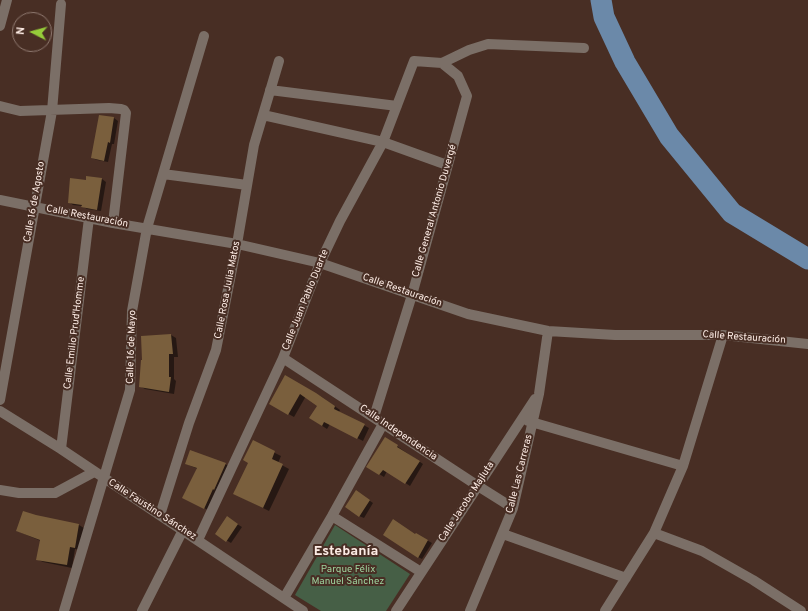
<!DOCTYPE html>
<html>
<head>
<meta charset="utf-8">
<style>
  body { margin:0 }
  #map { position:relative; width:808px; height:611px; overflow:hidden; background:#482e24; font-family:Overpass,sans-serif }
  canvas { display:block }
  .north { position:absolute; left:12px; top:12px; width:40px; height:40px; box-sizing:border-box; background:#482e24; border:1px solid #907a71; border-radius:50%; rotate:276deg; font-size:11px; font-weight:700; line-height:16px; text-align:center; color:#fdece5 }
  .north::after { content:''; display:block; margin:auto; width:14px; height:18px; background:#96cc3a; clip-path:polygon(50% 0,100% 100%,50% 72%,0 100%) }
</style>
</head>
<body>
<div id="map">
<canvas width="808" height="611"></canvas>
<div class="north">N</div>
</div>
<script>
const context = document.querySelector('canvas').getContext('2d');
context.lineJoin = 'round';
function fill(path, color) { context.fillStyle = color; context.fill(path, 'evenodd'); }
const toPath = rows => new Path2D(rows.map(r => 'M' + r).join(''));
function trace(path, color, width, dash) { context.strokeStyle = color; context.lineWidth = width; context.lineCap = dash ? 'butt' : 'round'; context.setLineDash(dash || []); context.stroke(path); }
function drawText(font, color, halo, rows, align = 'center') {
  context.font = font + ' Overpass,sans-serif'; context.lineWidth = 4; context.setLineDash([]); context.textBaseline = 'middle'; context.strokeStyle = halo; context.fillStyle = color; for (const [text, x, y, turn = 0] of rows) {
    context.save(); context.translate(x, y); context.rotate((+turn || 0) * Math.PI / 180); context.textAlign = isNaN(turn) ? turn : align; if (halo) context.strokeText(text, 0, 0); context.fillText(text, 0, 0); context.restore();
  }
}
const green = toPath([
  [335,525,410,574,386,611,321,611,295,595]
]);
const shadow = toPath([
  [114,118,118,121,114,144,112,144,108,162,97,160,92,158],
  [102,179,106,182,101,211,87,209,82,206,73,205,69,202],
  [171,335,176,338,178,357,174,357,174,379,176,381,174,394,145,389,140,386,143,361,142,337],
  [285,377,322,397,340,410,339,412,369,428,363,441,330,424,327,429,310,418,319,405,306,396,294,417,270,404],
  [385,438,423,464,410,486,387,471,384,477,368,467],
  [253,442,281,456,278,463,289,469,269,511,241,497],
  [186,464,225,464,231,467,210,511,190,501,198,469],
  [360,494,373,503,364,518,359,516],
  [36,516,79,525,84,528,80,550,75,549,72,568,43,562,37,559,41,541,17,531],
  [227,518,242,527,231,543,216,534],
  [416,534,432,543,422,559,418,557]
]);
const river = toPath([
  [601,0,604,17,625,62,669,136,732,213,808,259]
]);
const building = toPath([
  [99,115,114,117,110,143,108,142,104,161,91,158],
  [86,176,102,178,97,210,81,207,82,205,68,203,70,178,86,180],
  [171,334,173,354,169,354,169,377,171,377,169,392,139,387,141,360,142,360,141,336],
  [285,375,316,393,335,406,334,409,365,424,357,439,324,422,322,426,309,418,317,406,300,394,288,415,269,404],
  [385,437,398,445,397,447,420,461,405,484,383,470,379,475,366,467],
  [253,440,275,451,272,459,283,464,263,508,233,494,248,463,243,460],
  [190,450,226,463,214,490,213,489,204,509,182,498,197,468,185,464],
  [356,490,370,500,359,517,345,507],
  [23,511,36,515,79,524,75,548,70,547,67,565,36,560,40,540,16,531],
  [227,516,238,524,226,542,215,534],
  [393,519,415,534,416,533,428,540,418,558,383,535]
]);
const minor = toPath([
  [0,26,7,0],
  [442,63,469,50,488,44,584,48],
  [270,90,397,106],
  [0,106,20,111,109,108,121,109,124,110,126,113,113,223],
  [263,115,383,142,447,165],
  [163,174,247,185],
  [0,200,113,223,237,244,320,263,468,314,548,331,615,335,723,335,808,344],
  [283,358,478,486,513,508],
  [0,400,52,111,61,4],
  [0,411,61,449,303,611],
  [528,421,683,466],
  [61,449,89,218],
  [0,490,19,493,55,493,94,472],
  [160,515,189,423,216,350,237,244,254,145,279,61],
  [332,516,421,572],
  [654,533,702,551,753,580,801,611],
  [503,534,626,578],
  [198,540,283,358,320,263,340,221,383,142,414,61,442,63,458,76,467,96,412,295,374,417],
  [284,598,332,516,383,424],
  [64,611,130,390,132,311,147,228,204,36],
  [142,611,183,530],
  [396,611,535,399],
  [470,611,513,508,539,394,548,331],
  [605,611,654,533,683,466,723,335]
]);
const streetNames = [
  ["Calle 16 de Agosto",35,202,-80],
  ["Calle General Antonio Duvergé",435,211,-74],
  ["Calle Restauración",87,217,11],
  ["Calle Rosa Julia Matos",228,290,-79],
  ["Calle Restauración",402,291,19],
  ["Calle Juan Pablo Duarte",306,300,-68],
  ["Calle Emilio Prud'Homme",75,333,-83],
  ["Calle Restauración",744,338,4],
  ["Calle 16 de Mayo",132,347,-88],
  ["Calle Independencia",398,433,34],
  ["Calle Las Carreras",520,474,-76],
  ["Calle Jacobo Majluta",467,502,-57],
  ["Calle Faustino Sánchez",152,510,33]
];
const parkNames = [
  ["Parque Félix",348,570],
  ["Manuel Sánchez",348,582]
];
const districtNames = [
  ["Estebanía",346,552]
];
fill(green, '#465f46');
fill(shadow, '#0007');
trace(river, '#6b89a9', 21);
fill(building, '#7a5f3d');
trace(minor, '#7b6f67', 10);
drawText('10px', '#fdece5', '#482e24', streetNames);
drawText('10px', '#9ed29e', '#482e24', parkNames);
drawText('bold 14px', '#fdece5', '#482e24', districtNames);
</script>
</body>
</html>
